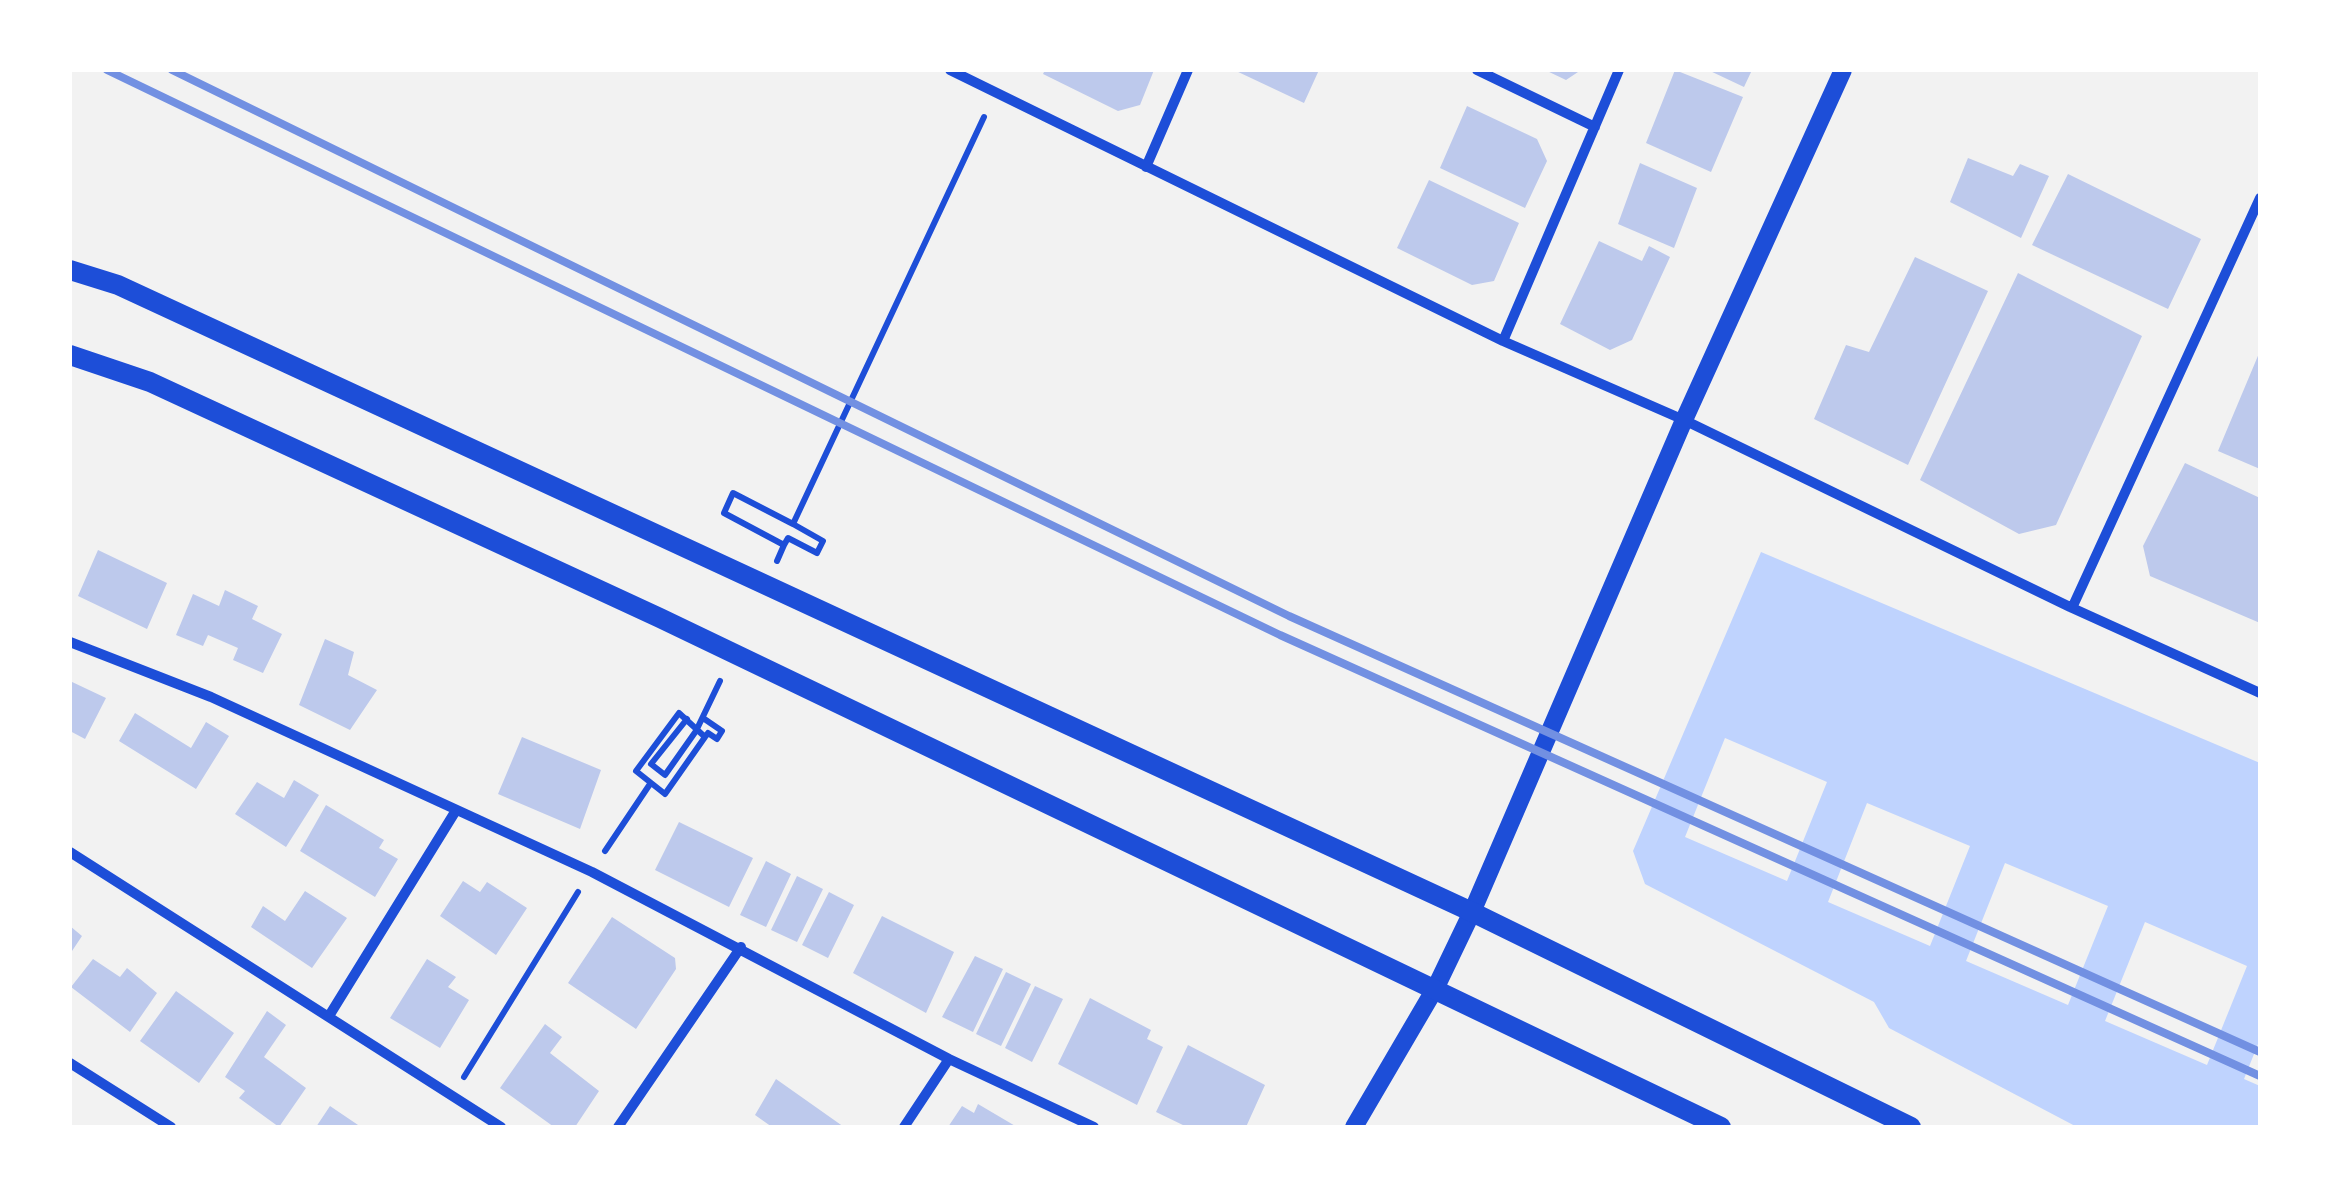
<!DOCTYPE html>
<html>
<head>
<meta charset="utf-8">
<style>
  body { margin:0 }
  #map { position:relative; width:2330px; height:1197px; overflow:hidden; background:#f2f2f2; font-family:"DM Sans",sans-serif }
  canvas { display:block }
  .frame { position:absolute; inset:0; border:72px solid #fff; pointer-events:none }
</style>
</head>
<body>
<div id="map">
<canvas width="2330" height="1197"></canvas>
<div class="frame"></div>
</div>
<script>
const context = document.querySelector('canvas').getContext('2d');
context.lineJoin = 'round';
function fill(path, color) { context.fillStyle = color; context.fill(path, 'evenodd'); }
const toPath = rows => new Path2D(rows.map(r => 'M' + r).join(''));
function trace(path, color, width, dash) { context.strokeStyle = color; context.lineWidth = width; context.lineCap = dash ? 'butt' : 'round'; context.setLineDash(dash || []); context.stroke(path); }
const water = toPath([
  [1761,552,2260,763,2260,1039,2244,1079,2260,1086,2260,1127,2077,1127,1889,1028,1874,1002,1645,884,1633,851],
  [1725,738,1827,782,1787,881,1685,837],
  [1867,803,1970,846,1930,946,1828,902],
  [2005,863,2108,906,2068,1005,1966,961],
  [2145,922,2247,966,2207,1065,2105,1021]
]);
const building = toPath([
  [1045,70,1154,70,1140,105,1118,111,1043,74],
  [1234,70,1319,70,1304,103],
  [1545,70,1581,70,1566,80],
  [1675,70,1743,97,1711,172,1646,143],
  [1708,70,1752,70,1744,87],
  [1467,106,1537,139,1547,161,1525,208,1440,168],
  [1968,158,2013,176,2020,164,2049,176,2021,238,1950,202],
  [1640,163,1697,188,1674,248,1618,224],
  [2068,174,2201,239,2168,309,2032,245],
  [1429,180,1519,223,1494,281,1472,285,1397,248],
  [1599,241,1642,261,1649,246,1670,257,1632,340,1610,350,1560,324],
  [1915,257,1988,291,1908,465,1814,419,1846,345,1869,352],
  [2018,273,2142,336,2056,525,2019,534,1920,480],
  [2260,351,2260,469,2218,451],
  [2185,463,2260,498,2260,623,2150,576,2143,546],
  [98,550,167,583,147,629,78,596],
  [225,590,258,606,252,619,282,634,263,673,233,660,238,648,208,635,203,646,176,635,193,594,219,606],
  [325,639,354,652,348,675,377,690,350,730,299,705],
  [70,681,106,698,85,739,70,731],
  [135,713,191,748,206,722,229,736,196,789,119,741],
  [522,737,601,770,580,829,498,794],
  [294,780,319,795,286,847,235,814,257,782,284,798],
  [326,805,384,840,379,848,398,859,375,897,300,851],
  [679,822,753,858,729,907,655,870],
  [766,861,791,874,766,927,740,915],
  [797,876,823,889,797,942,771,930],
  [463,881,480,892,487,882,527,908,496,955,440,916],
  [305,891,347,918,312,968,251,927,263,906,285,921],
  [829,892,854,905,828,958,802,945],
  [882,916,954,952,926,1013,853,973],
  [612,917,675,958,676,969,636,1029,568,983],
  [70,926,82,936,70,954],
  [975,956,1003,969,973,1032,942,1017],
  [93,959,120,977,127,968,157,993,130,1032,71,987],
  [427,959,456,977,448,987,469,1000,440,1048,390,1018],
  [1006,972,1031,984,1001,1046,976,1034],
  [1035,986,1063,999,1032,1062,1005,1048],
  [176,991,234,1033,199,1083,140,1041],
  [1090,998,1151,1030,1147,1039,1163,1047,1137,1105,1058,1064],
  [267,1011,286,1025,264,1057,306,1088,279,1127,239,1098,245,1091,225,1077],
  [545,1024,562,1037,550,1053,599,1091,575,1127,554,1127,500,1088],
  [1188,1045,1265,1085,1246,1127,1187,1127,1156,1112],
  [776,1079,844,1127,772,1127,755,1115],
  [978,1104,1017,1127,948,1127,962,1106,974,1113],
  [330,1106,361,1127,316,1127]
]);
const path = toPath([
  [784,545,788,538,817,553,823,541,793,524],
  [777,561,784,545,724,513,733,493,793,524,984,117],
  [703,718,722,731,717,739,708,733,705,737,665,794,636,771,679,713,705,737],
  [687,719,651,764,665,775,696,731,720,681],
  [605,851,650,784],
  [464,1077,578,892]
]);
const minor = toPath([
  [950,70,1503,341,1684,420,2070,607,2260,693],
  [1477,70,1595,127],
  [1146,167,1188,70],
  [1503,341,1619,70],
  [2072,608,2260,198],
  [70,642,211,697,592,872,949,1059,1094,1127],
  [70,852,501,1127],
  [329,1016,455,812],
  [70,1063,171,1127],
  [618,1127,741,947],
  [904,1127,949,1059]
]);
const tertiary = toPath([
  [1354,1127,1436,987,1472,912,1684,420,1843,70]
]);
const secondary = toPath([
  [70,270,118,285,1472,912,1911,1127],
  [70,355,150,382,660,618,1721,1127]
]);
const rail = toPath([
  [107,70,1280,635,2260,1076],
  [172,70,1289,616,2260,1052]
]);
fill(water, '#bfd3fe');
fill(building, '#bdc9ec');
trace(path, '#1d4ed8', 6);
trace(minor, '#1d4ed8', 10);
trace(tertiary, '#1d4ed8', 18);
trace(secondary, '#1d4ed8', 20);
trace(rail, '#7290e2', 8);
</script>
</body>
</html>
